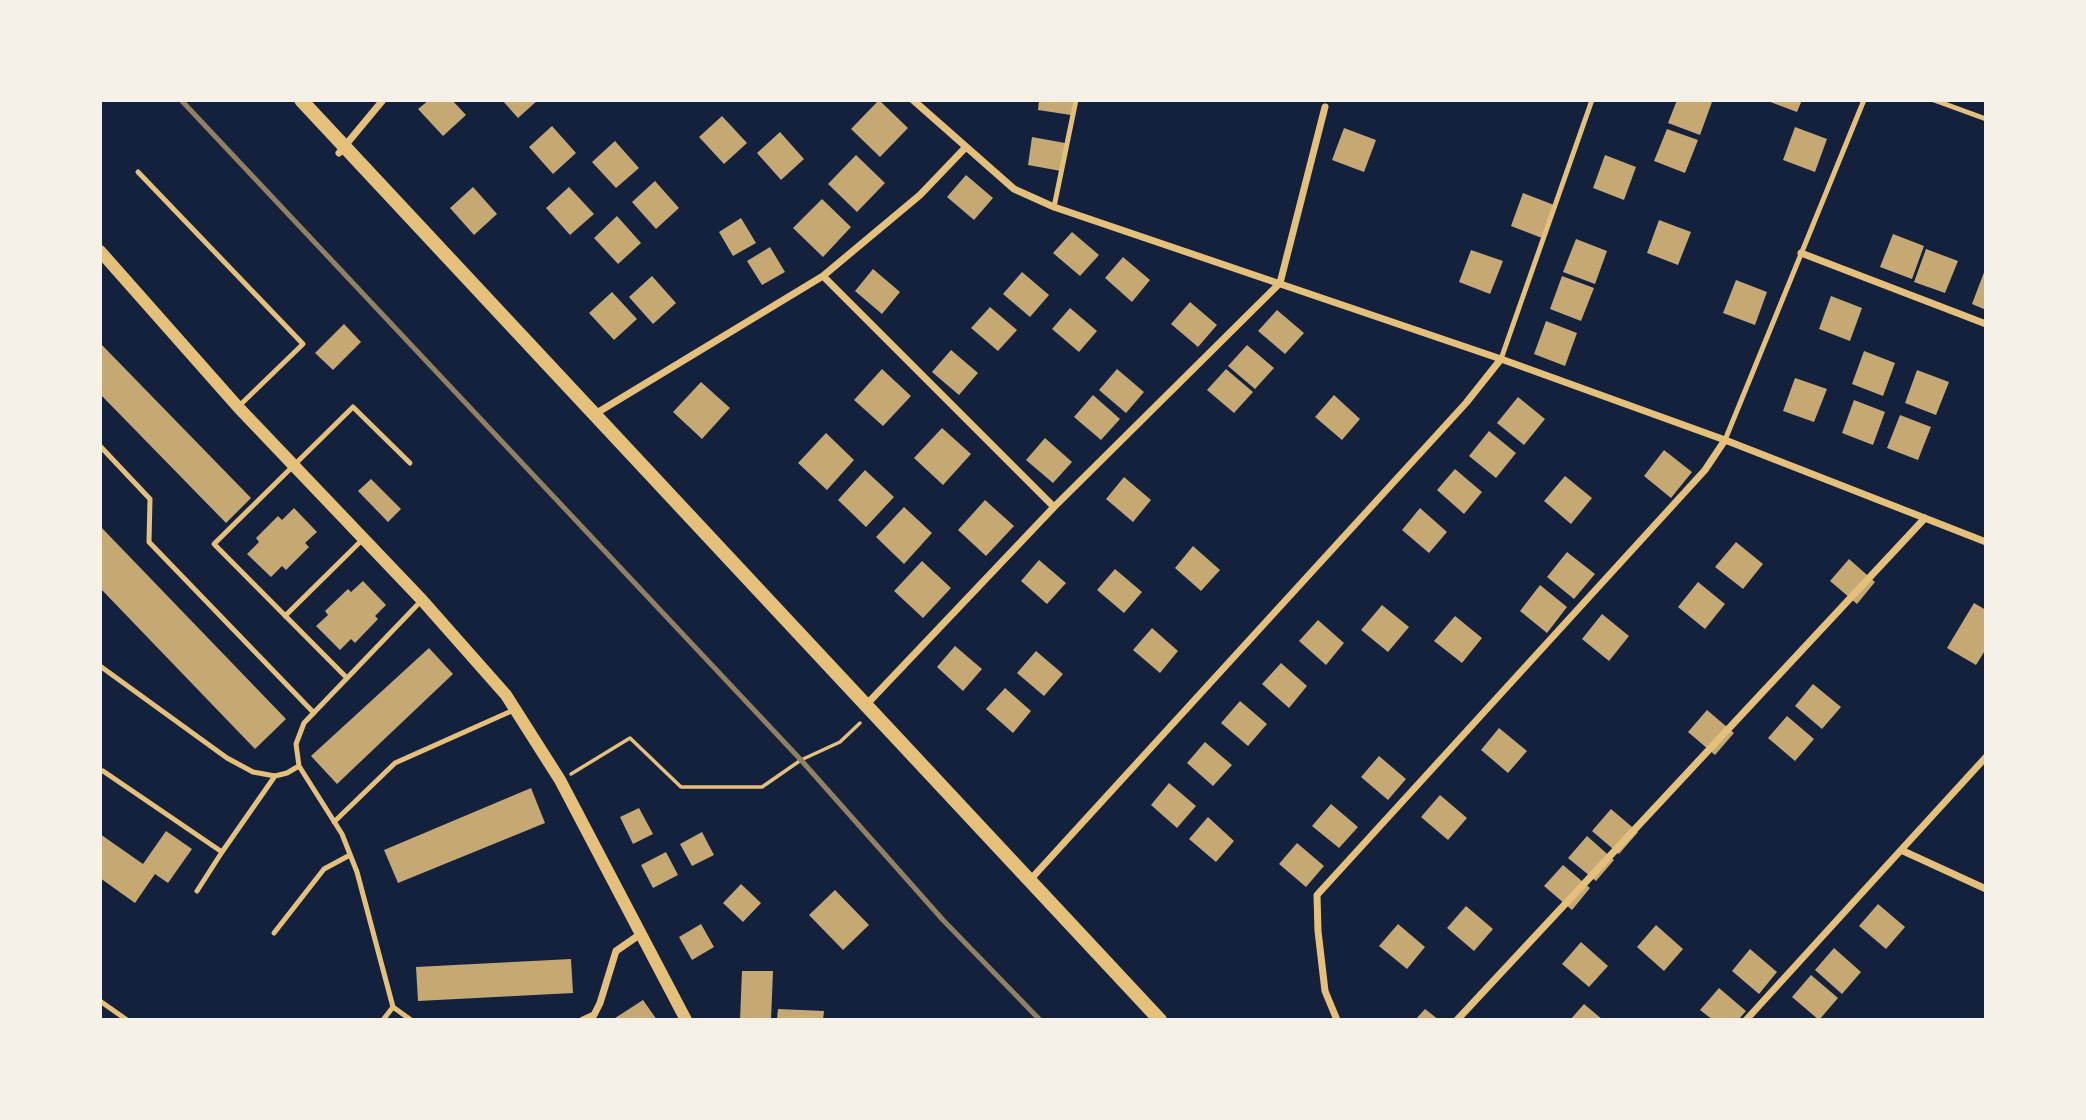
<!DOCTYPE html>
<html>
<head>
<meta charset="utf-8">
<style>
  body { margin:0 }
  #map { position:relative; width:2086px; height:1120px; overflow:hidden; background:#14213d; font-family:"Exo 2",sans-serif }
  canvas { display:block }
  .frame { position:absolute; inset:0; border:102px solid #f6f1e7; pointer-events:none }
</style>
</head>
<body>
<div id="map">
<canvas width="2086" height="1120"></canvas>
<div class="frame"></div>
</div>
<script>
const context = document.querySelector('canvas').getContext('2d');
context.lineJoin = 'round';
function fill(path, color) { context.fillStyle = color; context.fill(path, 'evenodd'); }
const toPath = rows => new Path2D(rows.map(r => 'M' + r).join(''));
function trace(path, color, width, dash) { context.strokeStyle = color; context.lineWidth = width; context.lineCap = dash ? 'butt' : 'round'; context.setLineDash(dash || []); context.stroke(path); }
const building = toPath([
  [429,100,452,100,466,115,443,136,418,109],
  [502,100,538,100,518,118],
  [879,100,908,128,880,157,851,129],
  [1039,100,1074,100,1071,115,1038,110],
  [1677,100,1705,100,1712,102,1700,135,1668,123],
  [1765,100,1802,100,1797,112],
  [722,116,747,143,724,164,699,137],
  [552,126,576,153,553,174,529,147],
  [1795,127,1827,139,1815,172,1783,160],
  [1344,128,1376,140,1364,172,1332,160],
  [1667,129,1698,140,1685,173,1654,161],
  [780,132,804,159,781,180,757,153],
  [1032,137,1065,143,1061,171,1028,165],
  [615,141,639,168,616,188,592,162],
  [856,155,885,183,857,212,828,184],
  [1605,155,1636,167,1624,200,1593,188],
  [966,175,993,198,974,220,947,197],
  [655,181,679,208,656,229,632,202],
  [473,187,497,214,474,235,450,208],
  [569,187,594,214,570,235,546,208],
  [1523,193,1554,205,1542,238,1511,226],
  [822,199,851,227,823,257,793,228],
  [617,216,641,243,618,264,594,238],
  [741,218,756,243,733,256,719,232],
  [1659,220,1691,232,1678,265,1647,253],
  [1072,232,1099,255,1080,276,1053,253],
  [1893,234,1924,246,1912,279,1880,267],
  [1576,239,1607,251,1595,284,1563,272],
  [770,247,785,272,762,285,747,261],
  [1926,249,1958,261,1945,293,1914,282],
  [1471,250,1503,261,1490,294,1459,282],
  [1123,257,1150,280,1132,302,1105,278],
  [1986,267,1986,310,1972,304],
  [873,269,900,292,882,314,855,291],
  [1022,272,1049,295,1030,317,1003,294],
  [652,276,676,303,653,324,629,297],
  [1562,276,1594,288,1581,321,1550,309],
  [1736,280,1767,292,1755,325,1723,313],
  [612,292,637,319,614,340,589,313],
  [1831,296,1862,308,1850,341,1819,329],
  [1190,302,1217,325,1198,347,1171,324],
  [990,307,1017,330,998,351,971,328],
  [1070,308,1097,331,1079,352,1052,329],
  [1277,310,1304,333,1285,354,1258,331],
  [1546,321,1577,333,1565,366,1534,354],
  [344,324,361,342,333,370,315,353],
  [100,343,251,498,226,523,100,394],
  [1247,345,1274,368,1255,389,1228,366],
  [951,350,978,373,959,395,932,372],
  [1864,351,1895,363,1883,396,1852,384],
  [882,369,911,396,883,426,854,400],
  [1117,369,1144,392,1126,413,1099,390],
  [1226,369,1253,392,1234,413,1207,390],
  [1917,370,1949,382,1936,415,1905,403],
  [1795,378,1827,389,1814,422,1783,411],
  [701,382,730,408,702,439,673,412],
  [1093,395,1120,419,1101,440,1074,417],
  [1334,395,1360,419,1342,440,1315,417],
  [1518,397,1545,419,1524,445,1497,423],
  [1854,400,1885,412,1873,445,1842,433],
  [1900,415,1931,427,1918,460,1887,448],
  [942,428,971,454,943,485,914,458],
  [1489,431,1516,453,1496,478,1469,456],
  [826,433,854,460,827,490,798,463],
  [1045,438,1072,462,1053,483,1026,460],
  [1664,450,1692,472,1671,498,1644,476],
  [1455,469,1482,492,1464,514,1437,490],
  [865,470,894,497,866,527,838,500],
  [1565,476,1592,498,1571,524,1544,501],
  [1124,477,1151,500,1133,522,1106,499],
  [371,479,401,509,388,522,358,491],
  [985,500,1014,526,986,556,958,530],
  [904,507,932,533,904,564,876,537],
  [294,508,317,532,305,543,309,547,286,570,282,566,271,577,247,554,259,542,256,538,278,516,282,520],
  [1420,508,1447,532,1429,553,1402,530],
  [100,526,286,719,255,749,100,588],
  [1736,542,1763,564,1743,589,1715,567],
  [1193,546,1220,570,1201,591,1175,568],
  [1567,552,1595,574,1574,599,1547,577],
  [1849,559,1875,582,1857,604,1830,581],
  [1039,560,1066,583,1047,604,1021,581],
  [922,561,951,588,923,618,894,591],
  [1115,569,1142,592,1124,613,1097,590],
  [363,581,386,605,375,616,378,619,355,643,351,639,340,650,316,626,328,615,325,611,348,589,351,592],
  [1698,582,1725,604,1705,629,1678,607],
  [1540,585,1567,607,1547,633,1520,611],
  [1974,603,1986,610,1986,649,1976,665,1947,648],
  [1382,605,1409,627,1388,652,1361,630],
  [1602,614,1629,636,1609,661,1582,639],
  [1455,616,1482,638,1462,663,1434,641],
  [1318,620,1344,643,1326,665,1299,641],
  [1152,628,1178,651,1160,673,1133,650],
  [955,646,982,669,963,691,937,667],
  [429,648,453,674,337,784,311,756],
  [1036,651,1063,674,1044,696,1017,673],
  [1281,663,1307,686,1289,708,1262,684],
  [1813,684,1841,707,1822,729,1795,706],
  [1005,688,1031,711,1013,733,986,709],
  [1240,701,1267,724,1248,746,1221,723],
  [1707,710,1734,733,1715,755,1688,732],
  [1787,716,1814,739,1795,761,1768,738],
  [1499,728,1527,751,1508,773,1481,750],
  [1205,742,1232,765,1213,786,1187,763],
  [1379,756,1406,779,1388,800,1361,777],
  [1169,783,1196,806,1177,828,1151,805],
  [531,788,545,823,398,883,384,850],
  [1440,795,1467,818,1448,840,1421,817],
  [1331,804,1358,827,1339,848,1312,826],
  [639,808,653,834,633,844,620,817],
  [1611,809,1638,832,1619,854,1592,831],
  [1208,817,1234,841,1216,862,1189,839],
  [166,831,192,849,168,883,155,874,135,903,100,878,100,834,143,864],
  [702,832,714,855,692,866,680,844],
  [1587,836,1614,860,1596,881,1568,858],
  [1297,843,1324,866,1306,887,1279,864],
  [666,852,678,875,653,888,641,865],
  [1563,865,1590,888,1572,910,1544,886],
  [741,884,761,903,743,922,723,903],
  [835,890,869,925,843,950,809,915],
  [1878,904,1905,927,1886,949,1859,926],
  [1466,906,1493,929,1474,951,1447,928],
  [701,924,714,947,692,960,679,937],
  [1398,924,1425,947,1407,969,1379,946],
  [1656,925,1683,949,1664,971,1637,947],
  [1581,942,1608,966,1589,987,1562,964],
  [1834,948,1861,972,1842,994,1815,970],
  [1750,949,1777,972,1759,994,1732,971],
  [571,959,573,993,418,1001,416,967],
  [742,971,773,971,771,1020,740,1020],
  [1811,975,1838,998,1819,1020,1792,997],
  [1719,988,1746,1011,1738,1020,1713,1020,1700,1010],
  [643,1000,657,1020,612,1020],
  [1584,1004,1603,1020,1570,1020],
  [778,1009,824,1011,823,1020,777,1020],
  [1425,1009,1439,1020,1415,1020]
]);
const path = toPath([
  [571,774,630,738,681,787,762,787,801,760,840,742,860,723]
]);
const service = toPath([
  [1934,100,1986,119],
  [138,172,303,344,238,407],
  [1054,207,1076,100],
  [1501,359,1592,100],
  [1725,440,1864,100],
  [100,446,150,499,149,542,314,713],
  [285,616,362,540],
  [100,666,227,758,253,772,275,776,287,773,299,766],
  [347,678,214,544,353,407,410,463],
  [103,771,222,852,275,776],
  [334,822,395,763,516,709],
  [197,891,222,852],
  [274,933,324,869,350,855],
  [100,1001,127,1020],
  [383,1020,393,1007],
  [411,1020,393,1007,357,872,342,834,299,766,296,744,304,723,421,601]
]);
const minor = toPath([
  [913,100,1014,189,1054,207,1501,359,1725,440,1986,542],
  [339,153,383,100],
  [1801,253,1986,324],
  [823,276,1054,507],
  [595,414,823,276,920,195,965,148],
  [866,705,1054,507,1280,283,1325,107],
  [1901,850,1986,757],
  [1030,880,1466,403,1501,359],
  [583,1020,594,1015,600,1003,616,951,642,933],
  [1337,1020,1325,991,1318,931,1317,895,1705,470,1725,440],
  [1457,1020,1925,518],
  [1746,1020,1901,850,1986,889]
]);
const tertiary = toPath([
  [100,251,238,407,422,600,506,695,560,780,686,1020]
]);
const secondary = toPath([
  [301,100,1160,1020]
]);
const rail = toPath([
  [181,100,801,760,943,920,1040,1020]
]);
fill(building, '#c6a872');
trace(path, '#e5c07b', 3.5);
trace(service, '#e5c07b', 5);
trace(minor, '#e5c07b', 7);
trace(tertiary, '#e5c07b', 12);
trace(secondary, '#e5c07b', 14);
trace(rail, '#918062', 5);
</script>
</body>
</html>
